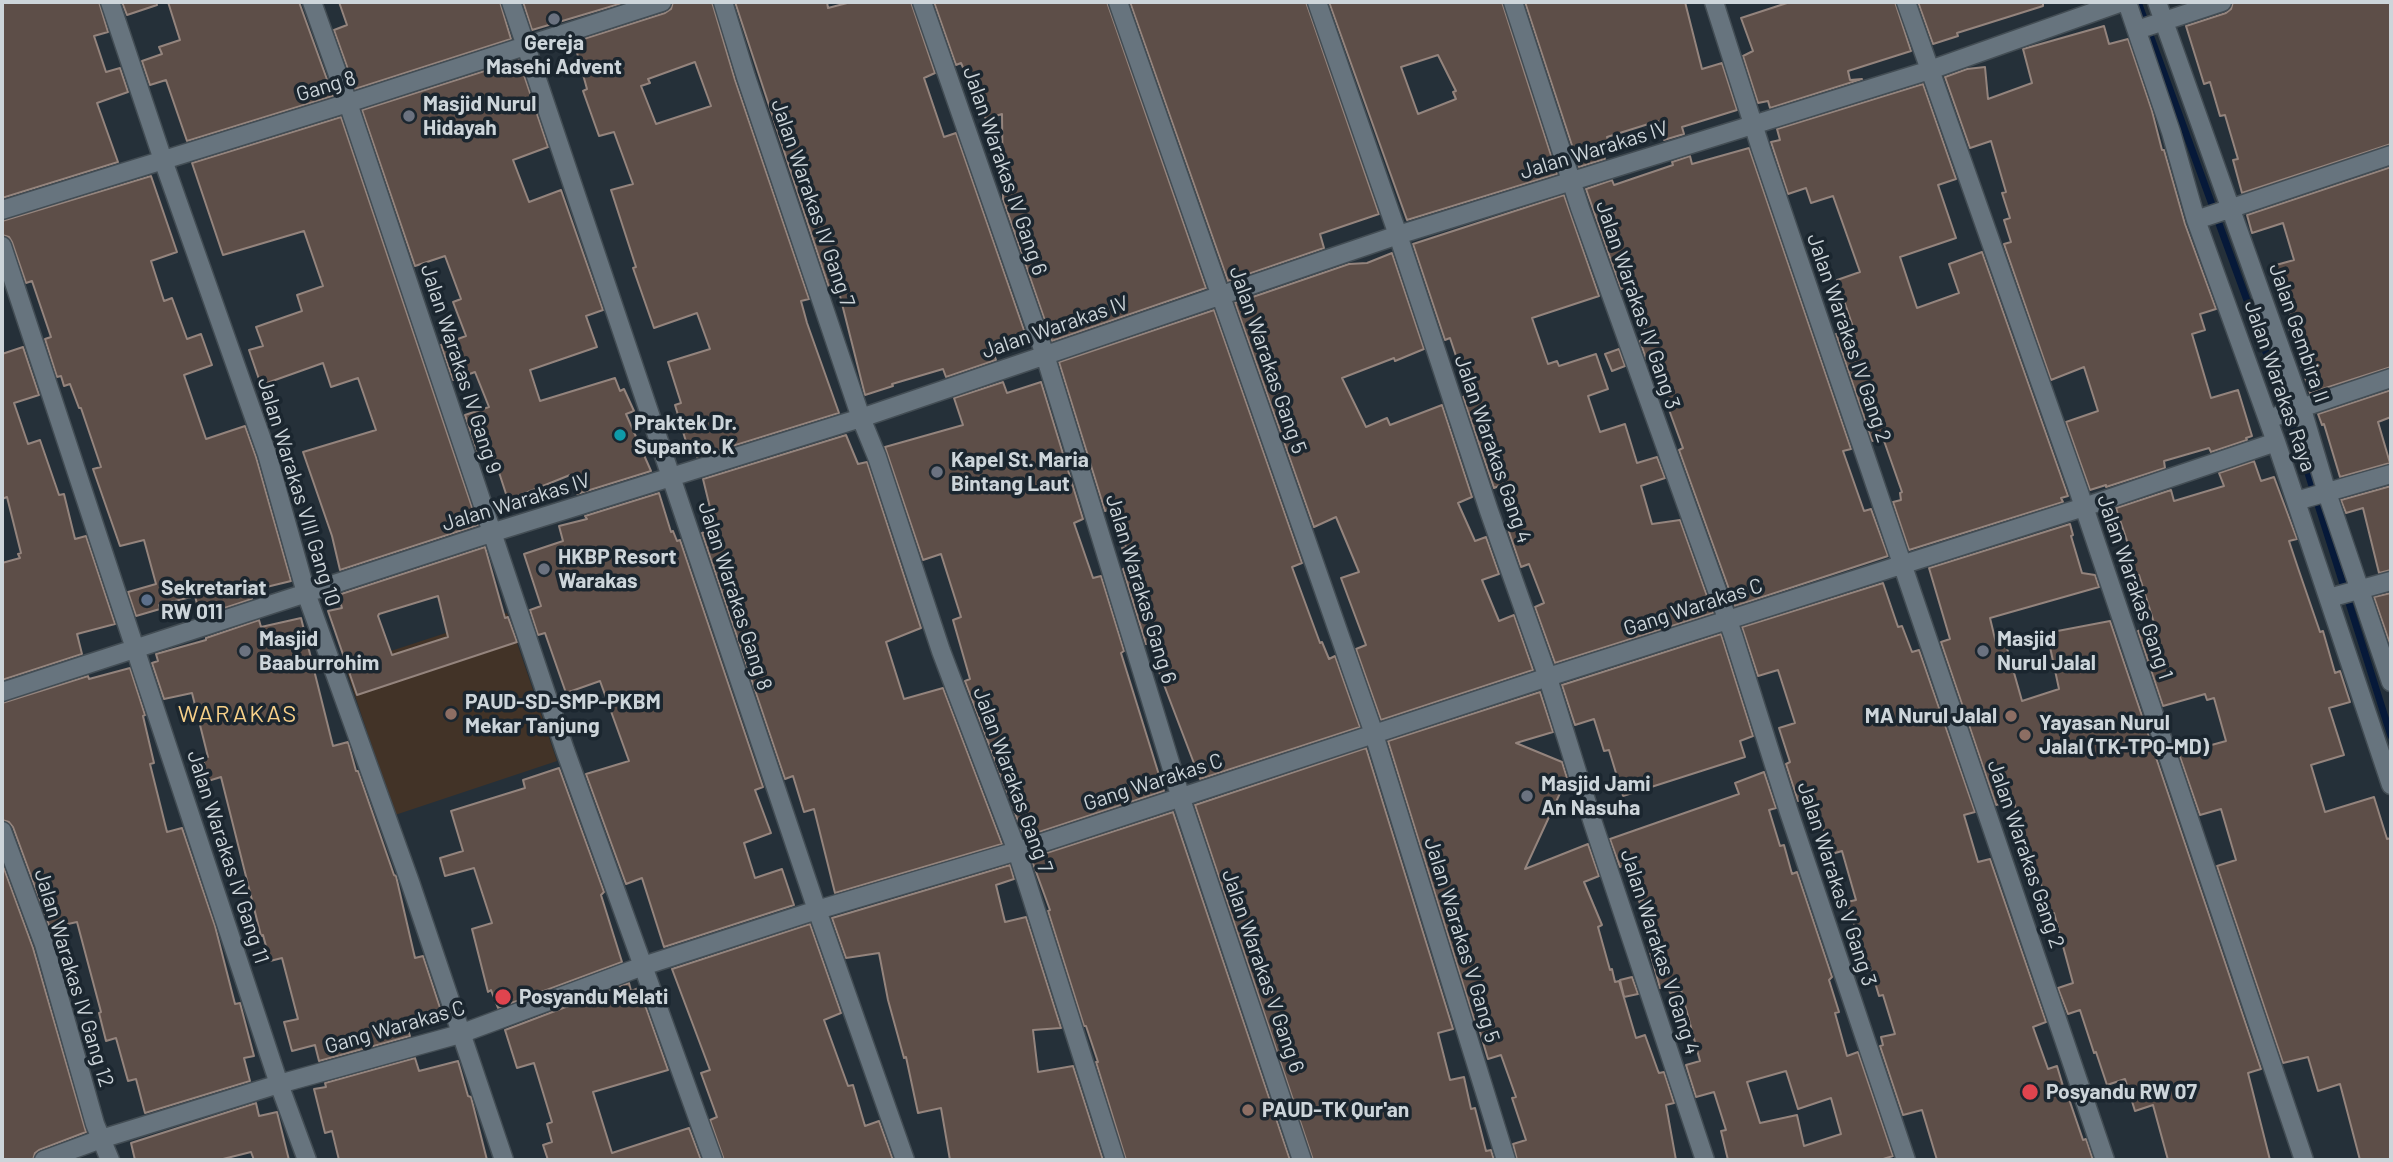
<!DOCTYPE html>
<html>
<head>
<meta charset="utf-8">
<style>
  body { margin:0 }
  #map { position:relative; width:2393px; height:1162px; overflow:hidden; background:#253039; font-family:Barlow,sans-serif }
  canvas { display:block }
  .frame { position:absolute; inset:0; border:4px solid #cdd5da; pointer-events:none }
</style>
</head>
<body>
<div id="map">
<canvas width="2393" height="1162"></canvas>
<div class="frame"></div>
</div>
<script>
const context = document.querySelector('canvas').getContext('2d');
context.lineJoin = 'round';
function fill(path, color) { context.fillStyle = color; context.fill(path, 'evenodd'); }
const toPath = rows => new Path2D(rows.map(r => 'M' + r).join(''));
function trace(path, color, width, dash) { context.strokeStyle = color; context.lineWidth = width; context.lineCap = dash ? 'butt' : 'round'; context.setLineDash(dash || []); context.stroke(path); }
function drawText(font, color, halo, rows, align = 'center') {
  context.font = font + ' Barlow,sans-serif'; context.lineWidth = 7; context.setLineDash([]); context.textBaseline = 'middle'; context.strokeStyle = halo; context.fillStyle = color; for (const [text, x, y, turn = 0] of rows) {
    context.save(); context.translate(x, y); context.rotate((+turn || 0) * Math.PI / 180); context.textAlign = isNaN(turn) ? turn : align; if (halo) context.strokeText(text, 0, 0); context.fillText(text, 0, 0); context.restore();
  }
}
const education = toPath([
  [507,613,557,761,395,815,345,666]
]);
const stream = toPath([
  [2138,2,2294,429,2391,736]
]);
const building = toPath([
  [2,2,99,2,108,32,94,36,106,72,120,68,128,92,97,103,118,162,2,198,2,2],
  [122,2,156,2,157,5,127,15,122,2],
  [168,2,299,2,333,96,187,141,166,80,150,85,142,61,162,54,159,47,180,40,168,2],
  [339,2,500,2,511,39,355,89,334,30,347,25,339,2],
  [523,2,626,2,532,30,523,2],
  [673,2,712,2,735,80,809,299,801,301,807,323,839,413,697,457,696,453,690,455,675,405,681,403,668,362,710,349,697,313,654,328,633,268,636,267,611,190,633,184,614,132,599,136,583,91,587,89,574,42,665,13,671,9,673,2],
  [695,62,711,106,656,124,641,86,650,83,648,79,695,62],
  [735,2,827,2,828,8,851,2,911,2,935,73,924,78,944,137,956,133,1026,336,992,349,996,360,946,377,943,369,892,384,893,386,865,395,838,288,830,291,735,2],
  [934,2,1107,2,1206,288,1052,341,1003,199,1002,114,986,119,961,63,956,65,934,2],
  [1130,2,1306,2,1379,214,1320,234,1324,248,1228,281,1130,2],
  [1329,2,1502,2,1557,174,1407,220,1329,2],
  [1438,55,1456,91,1453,92,1456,99,1418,114,1401,67,1438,55],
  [1525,2,1685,2,1702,69,1722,63,1737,110,1682,127,1684,134,1664,140,1658,121,1607,137,1610,144,1601,147,1605,159,1579,167,1525,2],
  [1790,2,1895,2,1911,51,1848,71,1850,80,1862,79,1770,108,1768,101,1758,103,1743,56,1753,51,1741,18,1790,2],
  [1918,2,2043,2,2043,6,1957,33,1958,36,1933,44,1918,2],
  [2233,2,2391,2,2391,144,2242,193,2233,160,2238,159,2225,115,2220,116,2210,82,2204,84,2186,26,2226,13,2231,9,2233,2],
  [2104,26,2109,44,2128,39,2152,111,2162,150,2164,150,2185,224,2216,309,2200,314,2205,330,2192,334,2211,398,2238,390,2252,436,2246,438,2247,440,2211,452,2209,448,2164,461,2165,468,2106,487,2106,485,2090,490,2066,422,2098,411,2084,367,2051,380,2004,244,2011,242,2004,220,2010,218,2002,193,2006,192,1991,141,1970,148,1945,77,1967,69,1985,67,1988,99,2032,83,2023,49,2104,26],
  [519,60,548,147,513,160,529,202,561,190,603,310,586,316,597,347,530,370,540,401,615,378,620,391,624,389,634,411,626,414,651,471,577,494,570,475,508,500,494,457,492,454,479,457,465,415,489,407,475,372,453,380,441,345,466,336,453,302,461,299,445,256,415,266,362,110,519,60],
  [1923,84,1956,179,1938,185,1956,238,1900,257,1917,308,1959,293,1949,264,1982,252,2068,496,2061,498,2063,502,1909,550,1893,502,1901,500,1900,493,1902,492,1883,438,1872,441,1836,334,1854,330,1837,280,1860,272,1833,196,1811,203,1806,188,1788,194,1771,142,1780,140,1777,129,1923,84],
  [341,117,478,525,340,570,332,536,303,452,376,430,358,378,331,387,323,363,261,385,249,350,263,346,256,327,302,311,297,295,323,286,304,231,223,255,192,163,341,117],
  [1749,148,1851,449,1843,451,1864,511,1871,509,1888,556,1735,606,1679,450,1683,448,1668,407,1671,405,1658,365,1654,356,1646,359,1640,341,1647,339,1633,285,1621,289,1586,189,1612,180,1614,185,1673,165,1672,162,1690,156,1692,164,1749,148],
  [2391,167,2391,367,2310,393,2287,322,2292,320,2276,265,2294,260,2283,223,2252,233,2247,215,2391,167],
  [151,176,177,252,151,261,164,301,172,298,187,339,201,334,212,365,184,375,206,439,245,426,256,457,291,581,250,591,252,599,200,616,195,596,159,605,160,609,136,616,128,592,156,584,144,540,120,546,93,469,101,467,81,408,79,408,70,384,64,386,61,376,57,377,45,339,51,337,32,281,26,283,12,242,9,237,2,235,2,221,151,176],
  [1564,195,1599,296,1532,318,1548,364,1557,361,1559,366,1596,354,1608,389,1588,396,1600,432,1625,424,1637,463,1657,457,1665,478,1641,486,1652,524,1680,520,1713,613,1555,663,1535,607,1544,603,1529,564,1521,567,1508,529,1521,525,1506,483,1494,488,1463,397,1469,395,1450,338,1445,340,1413,244,1564,195],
  [1392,253,1424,349,1395,361,1394,358,1342,378,1366,427,1387,418,1390,425,1442,405,1472,497,1458,503,1475,541,1486,537,1499,574,1482,580,1499,621,1514,615,1533,670,1381,720,1356,649,1366,645,1341,578,1359,572,1336,517,1314,527,1235,303,1349,264,1367,263,1392,253],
  [1214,310,1302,563,1292,567,1320,643,1322,642,1329,659,1335,656,1360,727,1200,779,1148,643,1146,644,1123,569,1129,567,1122,548,1126,547,1115,508,1105,511,1059,362,1214,310],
  [23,347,39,395,14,403,28,444,40,440,59,495,64,494,75,539,86,536,115,624,77,634,82,654,2,680,2,563,20,558,18,554,21,553,7,497,2,499,2,354,23,347],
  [1619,349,1625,366,1612,371,1605,354,1619,349],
  [1003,382,1007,393,1041,382,1083,519,1074,523,1093,578,1101,576,1124,651,1121,653,1164,791,1024,837,965,681,970,679,953,620,961,617,941,554,923,560,885,447,963,425,954,398,1003,382],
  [2391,390,2391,417,2378,422,2390,463,2340,477,2324,424,2322,425,2318,414,2391,390],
  [846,435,858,464,867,462,921,628,886,642,904,699,943,688,1002,844,835,893,814,809,804,812,793,776,785,779,702,533,715,528,703,479,846,435],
  [2254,461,2261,481,2274,477,2297,539,2289,541,2298,568,2320,632,2323,631,2335,673,2340,671,2350,702,2329,708,2344,755,2311,765,2325,812,2374,797,2387,839,2391,838,2391,1160,2360,1160,2340,1084,2318,1091,2308,1057,2283,1063,2217,866,2236,860,2221,809,2200,815,2179,754,2226,741,2214,698,2207,700,2205,694,2163,706,2138,631,2155,626,2139,575,2129,578,2123,556,2131,553,2116,508,2171,490,2174,501,2224,486,2219,473,2254,461],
  [2391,486,2391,570,2379,573,2363,508,2346,513,2341,500,2391,486],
  [659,493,671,532,673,531,677,541,680,540,763,787,755,790,771,833,744,843,755,878,782,869,794,905,664,947,642,878,626,884,586,774,629,761,600,681,566,693,545,633,538,635,530,610,541,606,524,554,563,541,559,526,587,519,585,516,659,493],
  [2070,524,2073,535,2071,536,2082,573,2095,575,2099,587,1990,618,1996,643,2005,641,2022,701,2059,689,2047,633,2110,621,2261,1069,2248,1073,2270,1160,2168,1160,2153,1105,2135,1111,2125,1079,2107,1085,2096,1052,2094,1053,2080,1010,2068,1014,2058,988,2073,983,2054,913,2051,914,2013,800,1996,805,1941,642,1950,639,1929,568,2070,524],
  [485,547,505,618,508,617,517,642,357,695,328,611,342,608,338,595,485,547],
  [438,596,448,637,392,655,378,616,379,614,438,596],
  [1883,583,1898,627,1902,626,1912,652,1919,650,1975,812,1964,815,1978,862,1990,859,2046,1022,2033,1027,2048,1069,2057,1066,2066,1096,2068,1096,2083,1140,2086,1139,2093,1160,1937,1160,1922,1110,1903,1115,1880,1046,1883,1045,1881,1037,1895,1034,1883,995,1879,996,1870,966,1867,966,1847,902,1856,900,1842,851,1832,854,1812,797,1798,801,1786,764,1790,762,1779,728,1795,723,1778,670,1758,676,1742,627,1883,583],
  [2391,593,2391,647,2374,597,2391,593],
  [301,618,333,746,348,742,356,771,358,771,394,875,396,876,415,958,423,956,444,1020,408,1030,410,1036,319,1061,315,1045,292,1051,284,1022,298,1019,282,958,270,961,263,935,261,936,221,777,208,781,203,758,208,757,192,693,164,699,152,663,158,661,156,654,206,640,206,638,259,620,261,627,301,618],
  [1721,634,1753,736,1740,741,1745,757,1623,796,1609,750,1604,751,1594,719,1575,725,1562,685,1721,634],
  [130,668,145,715,143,716,154,763,150,764,167,832,182,828,215,926,235,1004,240,1003,254,1056,244,1058,250,1081,145,1113,136,1079,128,1081,116,1038,106,1041,99,1013,101,1012,77,922,50,928,13,827,9,822,2,820,2,703,88,676,89,679,130,668],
  [1540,692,1553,732,1516,743,1562,762,1567,778,1525,869,1588,844,1599,876,1584,882,1602,925,1598,927,1610,970,1612,969,1615,982,1619,981,1636,1038,1645,1035,1658,1071,1659,1073,1664,1072,1674,1103,1666,1105,1676,1160,1517,1160,1513,1144,1526,1140,1512,1098,1516,1097,1501,1055,1488,1059,1477,1022,1475,1023,1388,741,1540,692],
  [1366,748,1453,1029,1438,1033,1450,1080,1464,1077,1471,1109,1475,1108,1486,1151,1491,1150,1494,1160,1313,1160,1195,805,1366,748],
  [559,768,604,892,601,895,622,962,498,1008,491,990,488,992,472,929,492,923,474,868,445,876,440,858,463,851,451,811,525,788,523,780,559,768],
  [1764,772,1776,808,1769,810,1780,846,1784,845,1792,874,1797,872,1832,977,1829,980,1839,1012,1835,1013,1847,1056,1858,1052,1893,1156,1880,1160,1728,1160,1721,1131,1726,1130,1714,1092,1696,1097,1686,1065,1700,1061,1681,990,1670,993,1668,986,1660,988,1648,945,1652,944,1645,921,1646,921,1639,901,1643,900,1630,863,1620,867,1610,839,1739,794,1735,783,1764,772],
  [1786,1071,1798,1109,1831,1098,1841,1134,1804,1146,1797,1115,1760,1123,1747,1082,1786,1071],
  [1173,812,1290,1160,1126,1160,1096,1062,1098,1062,1086,1026,1084,1026,1048,911,1050,910,1031,858,1173,812],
  [2,863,33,948,86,1132,39,1150,35,1153,33,1160,2,1160,2,863],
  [1010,865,1014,879,996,885,1005,922,1026,917,1061,1028,1033,1030,1038,1072,1073,1066,1103,1160,950,1160,941,1108,918,1113,906,1057,904,1058,888,1000,879,953,846,958,832,918,1010,865],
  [810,924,841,1013,824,1020,848,1086,853,1085,865,1126,879,1121,893,1160,724,1160,710,1120,717,1117,701,1073,710,1070,672,969,810,924],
  [1632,977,1638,994,1624,997,1620,980,1632,977],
  [629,983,631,991,639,988,668,1070,593,1092,612,1153,689,1128,701,1160,548,1160,543,1145,552,1142,547,1124,552,1122,534,1063,517,1068,505,1030,629,983],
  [415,1058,419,1071,458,1061,468,1096,471,1097,487,1160,339,1160,332,1131,325,1133,314,1089,326,1087,325,1083,415,1058],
  [256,1103,259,1116,277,1112,289,1160,254,1160,251,1152,219,1160,135,1160,131,1143,256,1103]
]);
const minor = toPath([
  [110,2,163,160,267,454,306,593,410,882,504,1160],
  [312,2,348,103,565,750,713,1160],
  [511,2,817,910,905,1160],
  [723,2,746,77,861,418,877,457,941,651,1017,851,1115,1160],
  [922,2,1045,355,1184,808,1302,1160],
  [1118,2,1372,728,1506,1160],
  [1317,2,1398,235,1489,511,1546,672,1593,823,1705,1160],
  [1513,2,1580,208,1733,635,1789,812,1906,1160],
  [1714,2,1761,149,2105,1160],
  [1906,2,2078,489,2304,1160],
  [2127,2,2171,132,2196,220,2276,442,2391,785],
  [2157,2,2302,409,2327,493,2391,682],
  [2137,30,2222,2],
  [2,210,348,103,662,2],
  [2196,220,2391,155],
  [2,246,279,1084,307,1160],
  [2268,419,2391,378],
  [2296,501,2391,474],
  [2329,598,2391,581],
  [2,692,491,533,861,418,1398,235,1930,70,2122,2],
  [2,831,44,944,95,1124,110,1160],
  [44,1160,101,1139,279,1084,460,1034,643,966,817,910,1017,851,1548,677,2084,507,2276,442]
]);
const markers = [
  [554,19,7,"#6b7280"],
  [409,116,7,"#6b7280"],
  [620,435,7,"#0f9aa8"],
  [937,472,7,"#6b7280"],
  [544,569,7,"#6b7280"],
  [147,600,7,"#5c6f8a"],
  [245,651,7,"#6b7280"],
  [1983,651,7,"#6b7280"],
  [451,714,7,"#8d6e63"],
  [2011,716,7,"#8d6e63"],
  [2025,735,7,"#8d6e63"],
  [1527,796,7,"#6b7280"],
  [503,997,9,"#e0444e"],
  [2030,1092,9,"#e0444e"],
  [1248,1110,7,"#8d6e63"]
];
const poiNames = [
  ["Gereja",554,43,"center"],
  ["Masehi Advent",554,67,"center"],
  ["Masjid Nurul",423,104],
  ["Hidayah",423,128],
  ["Praktek Dr.",634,423],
  ["Supanto. K",634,447],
  ["Kapel St. Maria",951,460],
  ["Bintang Laut",951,484],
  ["HKBP Resort",558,557],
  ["Warakas",558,581],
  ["Sekretariat",161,588],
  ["RW 011",161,612],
  ["Masjid",259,639],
  ["Baaburrohim",259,663],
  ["Masjid",1997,639],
  ["Nurul Jalal",1997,663],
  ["PAUD-SD-SMP-PKBM",465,702],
  ["Mekar Tanjung",465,726],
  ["MA Nurul Jalal",1997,716,"right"],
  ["Yayasan Nurul",2039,723],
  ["Jalal (TK-TPQ-MD)",2039,747],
  ["Masjid Jami",1541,784],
  ["An Nasuha",1541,808],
  ["Posyandu Melati",519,997],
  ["Posyandu RW 07",2046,1092],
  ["PAUD-TK Qur'an",1262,1110]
];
const streetNames = [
  ["Gang 8",326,86,-17],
  ["Jalan Warakas IV",1594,150,-17],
  ["Jalan Warakas IV Gang 6",1005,171,71],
  ["Jalan Warakas IV Gang 7",813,203,71],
  ["Jalan Warakas IV Gang 3",1638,305,71],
  ["Jalan Warakas IV",1055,327,-19],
  ["Jalan Gembira II",2299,333,71],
  ["Jalan Warakas IV Gang 2",1849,338,71],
  ["Jalan Warakas Gang 5",1268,360,71],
  ["Jalan Warakas IV Gang 9",461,369,72],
  ["Jalan Warakas Raya",2280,386,71],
  ["Jalan Warakas Gang 4",1493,449,71],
  ["Jalan Warakas VIII Gang 10",299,492,73],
  ["Jalan Warakas IV",516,502,-17],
  ["Jalan Warakas Gang 1",2135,587,71],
  ["Jalan Warakas Gang 6",1141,589,73],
  ["Jalan Warakas Gang 8",735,596,72],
  ["Gang Warakas C",1693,607,-18],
  ["Jalan Warakas Gang 7",1013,780,70],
  ["Gang Warakas C",1153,782,-18],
  ["Jalan Warakas Gang 2",2026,854,71],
  ["Jalan Warakas IV Gang 11",228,857,72],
  ["Jalan Warakas V Gang 3",1837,884,72],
  ["Jalan Warakas V Gang 5",1462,940,73],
  ["Jalan Warakas V Gang 4",1660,952,72],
  ["Jalan Warakas V Gang 6",1263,971,71],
  ["Jalan Warakas IV Gang 12",74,978,73],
  ["Gang Warakas C",395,1027,-16]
];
const quarterNames = [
  ["WARAKAS",238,714]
];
fill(education, '#423327');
trace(stream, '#061939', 7);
fill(building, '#5d4e48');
trace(building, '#94847d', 2);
trace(minor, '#434d54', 21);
trace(minor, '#67747e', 18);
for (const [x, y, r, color] of markers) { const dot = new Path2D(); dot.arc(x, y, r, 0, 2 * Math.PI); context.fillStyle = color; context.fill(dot); trace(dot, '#1b262f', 2.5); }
drawText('bold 21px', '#cdd5da', '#1b262f', poiNames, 'left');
drawText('21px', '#cdd5da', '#1b262f', streetNames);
context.letterSpacing = '2px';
drawText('24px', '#f6cf88', '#1b262f', quarterNames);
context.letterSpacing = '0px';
</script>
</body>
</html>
